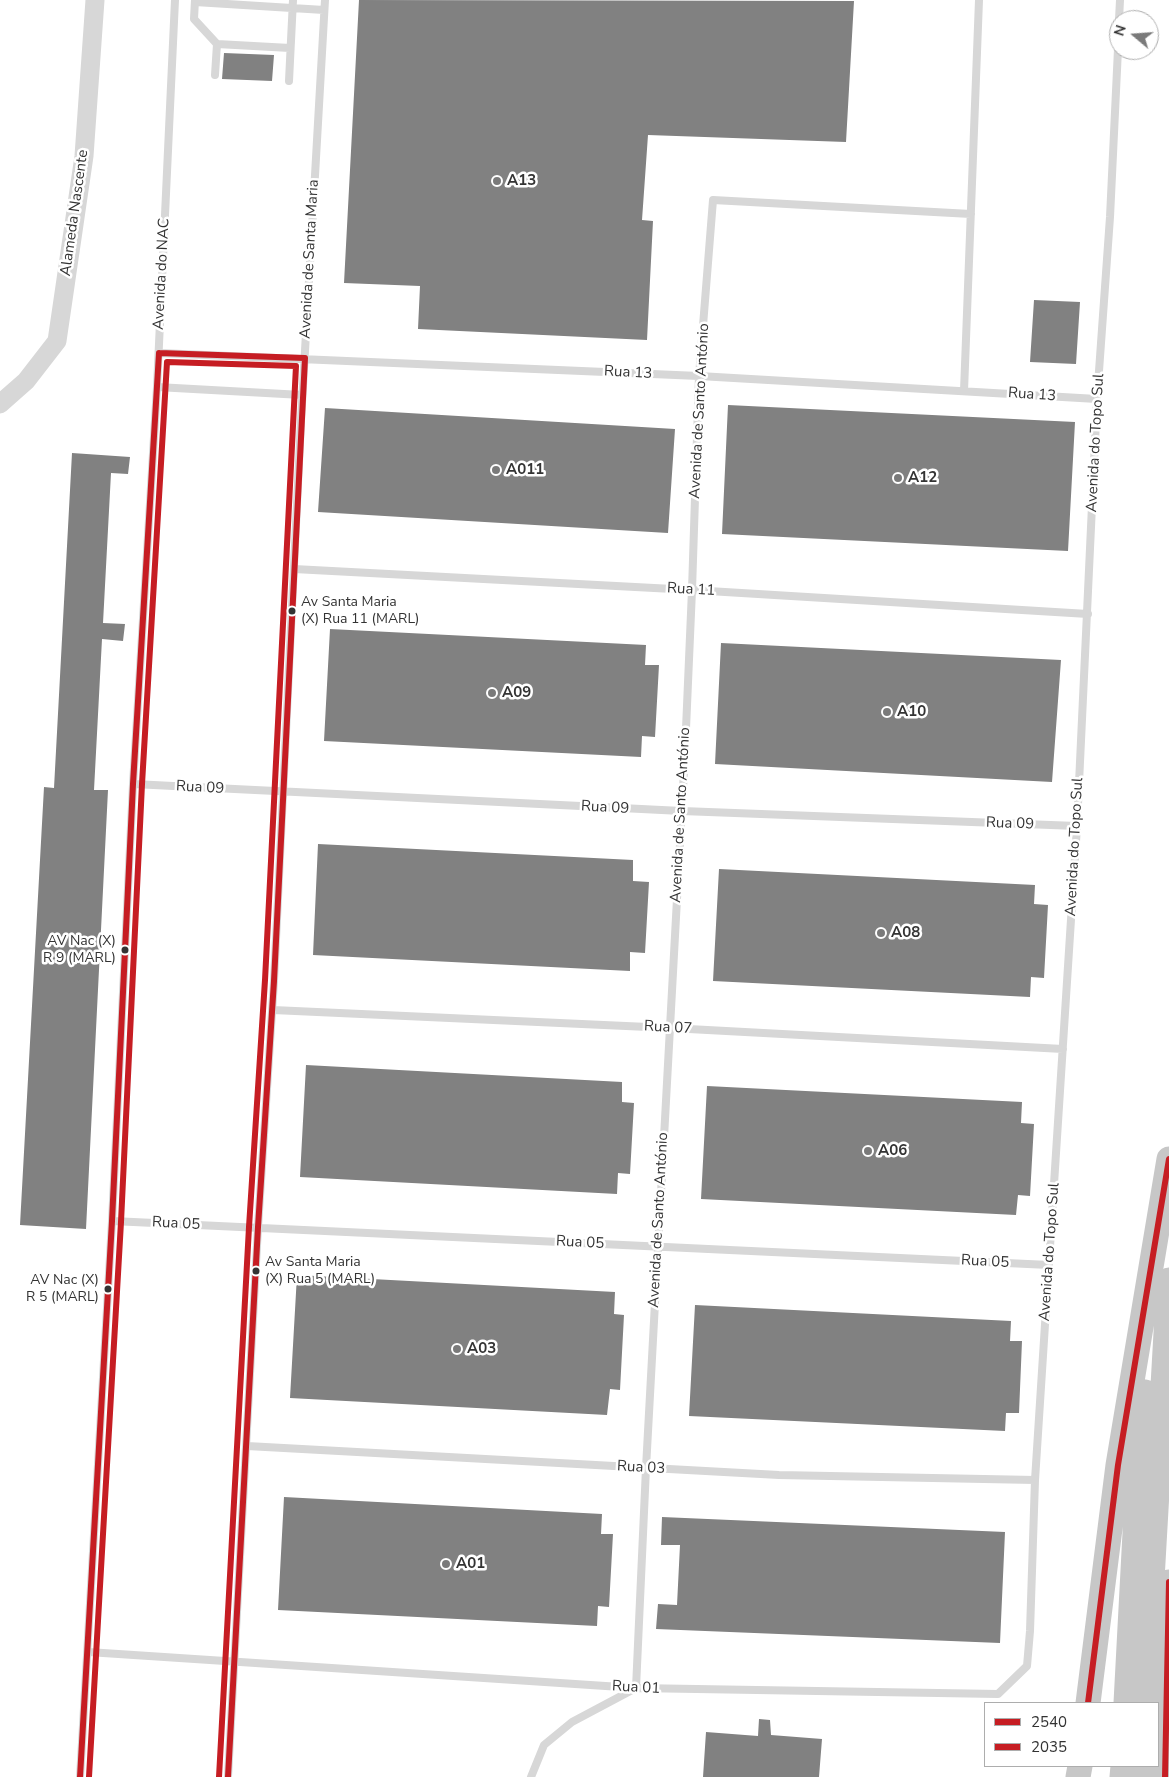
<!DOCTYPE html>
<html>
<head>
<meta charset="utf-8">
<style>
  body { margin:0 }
  #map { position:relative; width:1169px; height:1777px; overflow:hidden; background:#fff; font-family:"Nunito Sans",sans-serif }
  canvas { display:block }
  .legend { position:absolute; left:984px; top:1702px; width:175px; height:65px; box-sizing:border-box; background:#fff; border:1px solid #adadad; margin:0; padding:6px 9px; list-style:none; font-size:15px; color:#333 }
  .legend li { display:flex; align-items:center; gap:10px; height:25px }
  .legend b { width:25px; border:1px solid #adadad }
  .north { position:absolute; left:1109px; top:10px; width:50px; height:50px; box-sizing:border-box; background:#fff; border:1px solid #adadad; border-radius:50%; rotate:288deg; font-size:14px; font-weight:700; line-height:20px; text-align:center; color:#333 }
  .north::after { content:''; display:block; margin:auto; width:18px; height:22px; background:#7a7a7a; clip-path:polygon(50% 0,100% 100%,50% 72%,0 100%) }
</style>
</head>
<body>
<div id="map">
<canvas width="1169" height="1777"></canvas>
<ul class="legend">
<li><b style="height:6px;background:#c61d23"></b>2540</li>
<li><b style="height:6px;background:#c61d23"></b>2035</li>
</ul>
<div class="north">N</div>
</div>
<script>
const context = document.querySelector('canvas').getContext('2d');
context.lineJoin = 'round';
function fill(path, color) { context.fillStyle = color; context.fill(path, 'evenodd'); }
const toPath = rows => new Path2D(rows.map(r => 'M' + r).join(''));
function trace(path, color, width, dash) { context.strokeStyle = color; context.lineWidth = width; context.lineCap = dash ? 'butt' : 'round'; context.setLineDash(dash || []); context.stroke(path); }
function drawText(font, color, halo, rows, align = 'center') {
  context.font = font + ' "Nunito Sans",sans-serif'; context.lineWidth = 5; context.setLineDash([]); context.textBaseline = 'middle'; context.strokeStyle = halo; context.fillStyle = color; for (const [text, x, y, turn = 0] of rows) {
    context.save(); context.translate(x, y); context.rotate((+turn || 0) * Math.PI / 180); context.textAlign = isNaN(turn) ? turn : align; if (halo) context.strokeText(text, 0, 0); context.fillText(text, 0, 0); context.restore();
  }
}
const building = toPath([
  [359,0,854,1,846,142,648,135,642,220,653,221,647,340,418,329,420,286,344,283],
  [224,53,274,55,272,81,222,79],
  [1034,300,1080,302,1076,364,1030,362],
  [728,405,1075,422,1068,551,722,534],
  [325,408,675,429,668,533,318,512],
  [72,453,130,457,128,474,111,473,103,623,125,624,123,641,102,639,94,790,108,790,86,1229,20,1225,44,787,54,788],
  [330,629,646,645,645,665,659,665,655,737,642,736,641,757,324,741],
  [721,643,1061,660,1052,782,715,764],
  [318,844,633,860,633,881,649,882,645,953,630,952,630,971,313,955],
  [719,869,1035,885,1034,904,1048,905,1044,978,1031,977,1030,997,713,981],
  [306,1065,622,1082,622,1102,634,1103,630,1174,618,1173,617,1194,300,1177],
  [707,1086,1022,1102,1021,1123,1034,1124,1030,1196,1018,1195,1016,1215,701,1199],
  [297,1275,615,1292,614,1314,624,1315,620,1390,610,1389,607,1415,290,1398],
  [695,1305,1011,1321,1010,1341,1022,1341,1019,1413,1006,1413,1005,1431,689,1416],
  [284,1497,602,1514,601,1534,613,1534,609,1607,598,1606,597,1626,278,1610],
  [662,1517,1005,1532,1000,1643,656,1629,658,1604,677,1605,680,1545,661,1545],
  [759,1719,770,1720,771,1735,822,1739,819,1777,703,1777,706,1732,758,1736]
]);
const service = toPath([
  [195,0,194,19,217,44,290,48],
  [195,2,324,10],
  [1119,20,1120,0],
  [215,75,217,44],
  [289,81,293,0],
  [159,353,699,376,1097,399],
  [157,387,302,395],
  [964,391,979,0],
  [294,569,692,590,1088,614],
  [133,784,682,811,1077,826],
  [273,1010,670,1028,1063,1049],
  [112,1221,1049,1265],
  [247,1446,779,1475,1035,1480],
  [88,1652,636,1688,998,1694,1027,1666,1030,1631,1035,1480,1077,826,1097,399,1110,217,1119,28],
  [80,1777,112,1221,133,784,157,387,175,0],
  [228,1777,258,1227,274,981,301,421,325,0],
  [531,1777,544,1745,572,1722,636,1688,646,1468,685,752,692,590,699,376,713,200,971,214]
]);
const tertiary = toPath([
  [0,404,26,381,57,341,84,156,95,0]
]);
const trunk = toPath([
  [1088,1703,1118,1465,1169,1159],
  [1126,1703,1136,1514,1145,1392],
  [1145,1703,1169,1280],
  [1078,1777,1080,1766],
  [1122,1777,1123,1766],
  [1141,1777,1141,1766],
  [1165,1777,1169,1582]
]);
const bus1 = toPath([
  [159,353,305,358],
  [1088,1703,1118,1465,1169,1159],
  [80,1777,112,1221,133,784,159,353],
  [228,1777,258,1227,274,981,305,358],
  [1165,1777,1169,1582]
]);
const bus2 = toPath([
  [89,1777,121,1222,142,784,167,362,296,366,265,980,249,1227,219,1777]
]);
const markers = [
  [497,181,5,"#7a7a7a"],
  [496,470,5,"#7a7a7a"],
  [898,478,5,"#7a7a7a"],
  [292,611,4.5,"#333"],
  [492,693,5,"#7a7a7a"],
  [887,712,5,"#7a7a7a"],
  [881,933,5,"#7a7a7a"],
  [125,950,4.5,"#333"],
  [868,1151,5,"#7a7a7a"],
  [256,1271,4.5,"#333"],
  [108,1289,4.5,"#333"],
  [457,1349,5,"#7a7a7a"],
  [446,1564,5,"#7a7a7a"]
];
const busNames = [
  ["Av Santa Maria",301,603],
  ["(X) Rua 11 (MARL)",301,620],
  ["AV Nac (X)",116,942,"right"],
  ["R 9 (MARL)",116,959,"right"],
  ["Av Santa Maria",265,1263],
  ["(X) Rua 5 (MARL)",265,1280],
  ["AV Nac (X)",99,1281,"right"],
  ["R 5 (MARL)",99,1298,"right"]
];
const poiNames = [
  ["A13",507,181],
  ["A011",506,470],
  ["A12",908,478],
  ["A09",502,693],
  ["A10",897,712],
  ["A08",891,933],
  ["A06",878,1151],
  ["A03",467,1349],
  ["A01",456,1564]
];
const streetNames = [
  ["Alameda Nascente",75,213,-82],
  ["Avenida de Santa Maria",310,259,-87],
  ["Avenida do NAC",162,274,-87],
  ["Rua 13",628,373,3],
  ["Rua 13",1032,395,4],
  ["Avenida de Santo António",700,411,-87],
  ["Avenida do Topo Sul",1096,443,-87],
  ["Rua 11",691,590,3],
  ["Rua 09",200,788,3],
  ["Rua 09",605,808,3],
  ["Avenida de Santo António",681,815,-87],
  ["Rua 09",1010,824,2],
  ["Avenida do Topo Sul",1075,847,-87],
  ["Rua 07",668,1028,3],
  ["Avenida de Santo António",659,1220,-87],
  ["Rua 05",176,1224,3],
  ["Rua 05",580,1243,3],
  ["Avenida do Topo Sul",1050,1252,-86],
  ["Rua 05",985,1262,3],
  ["Rua 03",641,1468,3],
  ["Rua 01",636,1688,3]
];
fill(building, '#818181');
trace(service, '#d7d7d7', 8);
trace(tertiary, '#d7d7d7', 19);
trace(trunk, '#c7c7c7', 25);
trace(bus1, '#c61d23', 6);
trace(bus2, '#c61d23', 6);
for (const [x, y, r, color] of markers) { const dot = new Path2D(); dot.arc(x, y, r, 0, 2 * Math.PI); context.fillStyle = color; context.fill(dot); trace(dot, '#fff', 2); }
drawText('14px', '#333', '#fff', busNames, 'left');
drawText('bold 15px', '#333', '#fff', poiNames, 'left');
drawText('15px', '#333', '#fff', streetNames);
</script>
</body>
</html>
